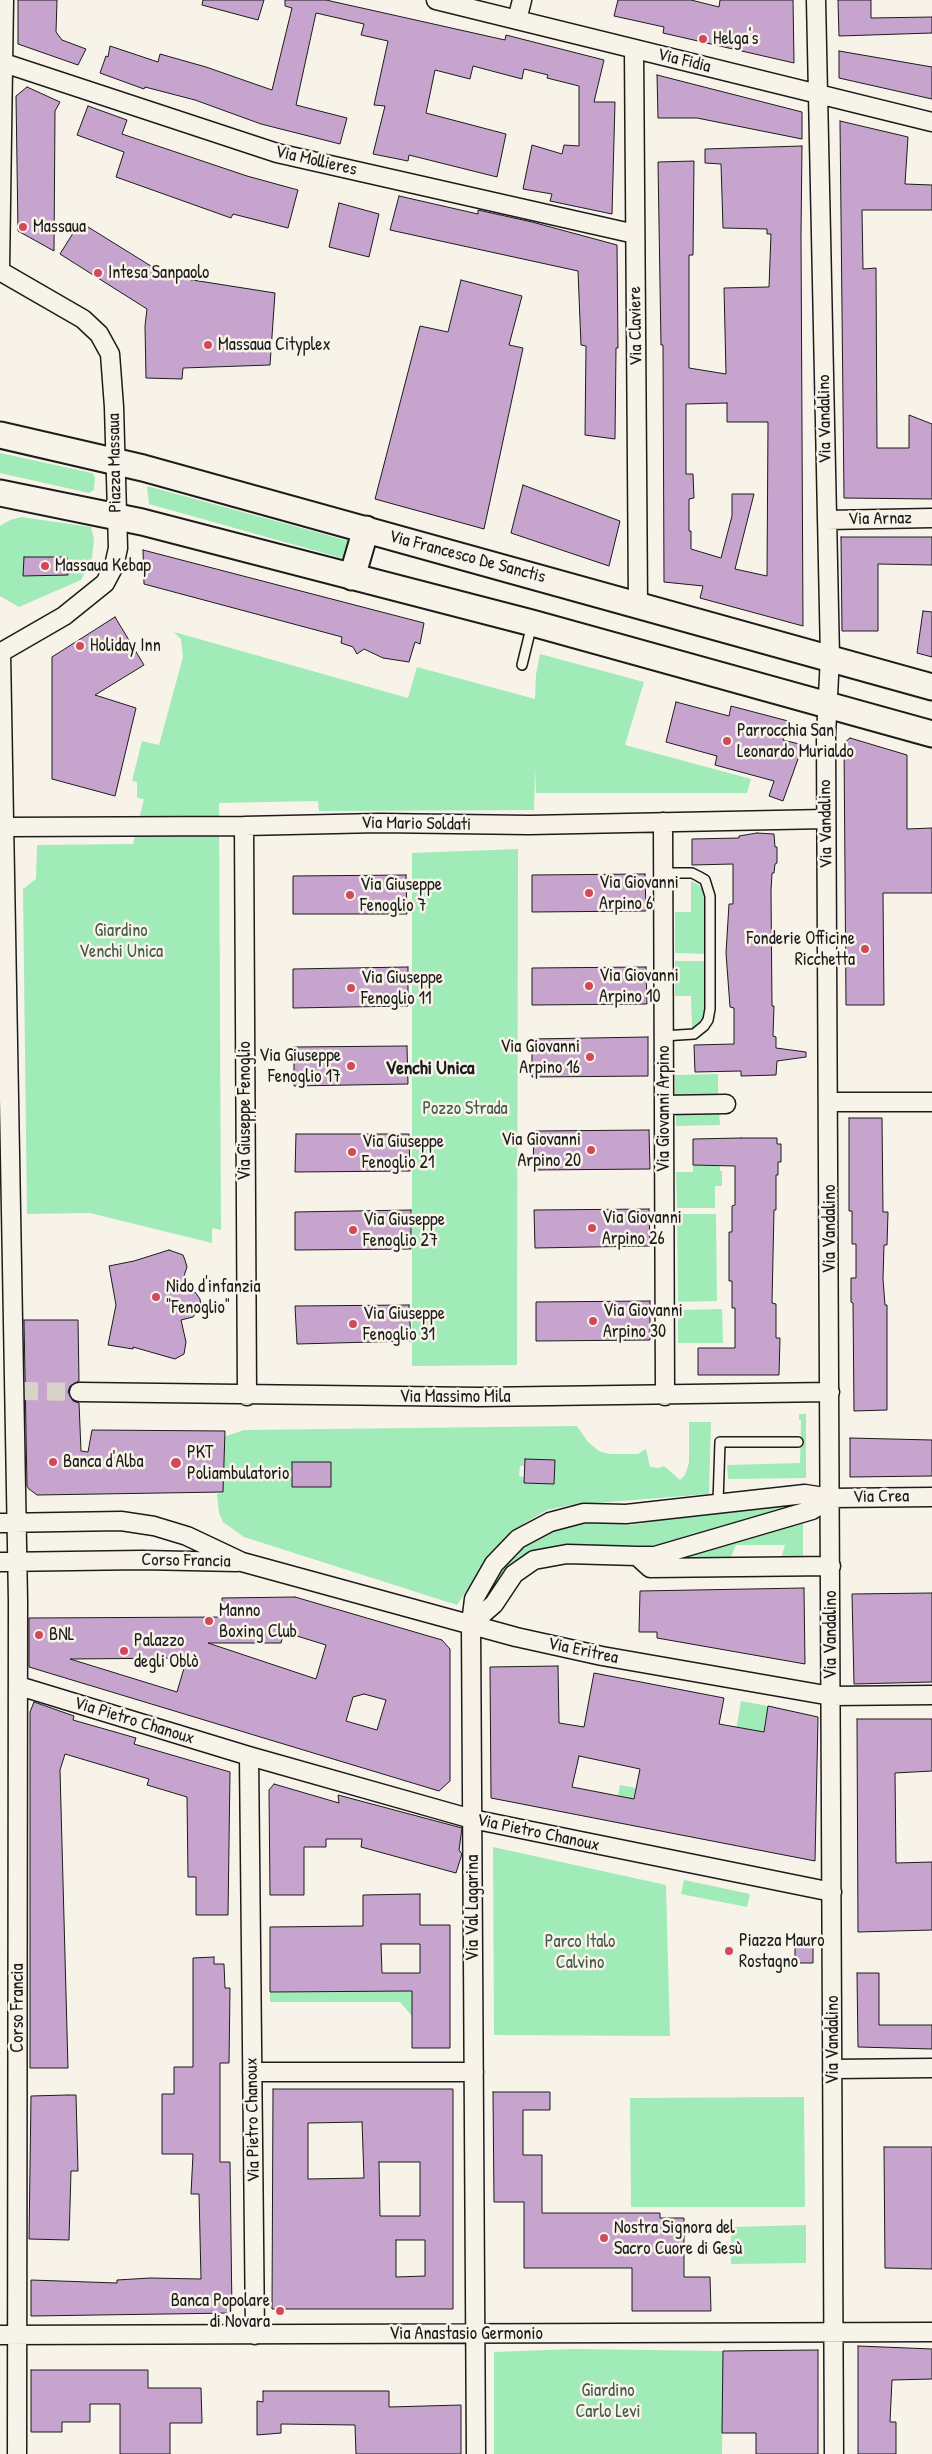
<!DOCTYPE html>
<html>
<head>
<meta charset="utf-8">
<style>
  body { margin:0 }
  canvas { display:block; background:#f7f3e8 }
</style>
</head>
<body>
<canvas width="932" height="2454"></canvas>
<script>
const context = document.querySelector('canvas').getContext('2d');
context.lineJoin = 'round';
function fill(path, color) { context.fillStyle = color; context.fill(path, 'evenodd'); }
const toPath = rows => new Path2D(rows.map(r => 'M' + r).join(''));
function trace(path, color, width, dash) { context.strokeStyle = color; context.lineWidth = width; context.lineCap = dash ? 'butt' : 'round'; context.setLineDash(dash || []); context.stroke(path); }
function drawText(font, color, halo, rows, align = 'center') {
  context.font = font + ' "Patrick Hand",sans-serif'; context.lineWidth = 5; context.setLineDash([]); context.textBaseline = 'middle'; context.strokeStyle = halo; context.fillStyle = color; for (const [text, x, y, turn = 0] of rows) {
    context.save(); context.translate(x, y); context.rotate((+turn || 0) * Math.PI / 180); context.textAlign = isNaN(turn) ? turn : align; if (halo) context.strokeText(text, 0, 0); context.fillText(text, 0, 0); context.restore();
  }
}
const green = toPath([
  [0,453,92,473,95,477,94,490,89,493,0,473],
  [147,486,349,541,352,544,346,558,338,557,149,504],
  [21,517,91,527,94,539,92,558,81,580,19,607,0,596,0,526,10,520],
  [174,632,408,698,417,667,535,699,536,675,540,654,644,682,625,745,751,779,747,793,536,793,535,769,534,810,319,811,318,801,219,803,221,1230,212,1228,212,1243,90,1213,27,1214,23,889,36,879,37,845,133,844,144,799,137,798,137,782,132,781,142,741,159,745,183,657,181,639],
  [518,849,517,1365,412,1366,412,853],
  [691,881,699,885,706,896,707,954,675,953,675,912,691,912],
  [675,961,707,961,707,1009,705,1016,692,1029,691,996,675,996],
  [718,1074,718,1097,675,1098,675,1075],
  [719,1110,720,1125,676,1126,676,1111],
  [693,1165,720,1166,720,1171,722,1171,722,1186,715,1186,715,1208,677,1208,676,1172,693,1172],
  [677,1214,716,1214,717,1301,678,1302],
  [722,1309,723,1343,678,1343,678,1310],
  [799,1414,806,1414,806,1478,728,1479,727,1465,800,1463,801,1420,799,1420],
  [689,1422,711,1422,709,1494,571,1505,547,1510,525,1523,493,1550,457,1605,244,1537,223,1522,219,1513,217,1494,223,1493,224,1437,244,1430,577,1426,588,1442,599,1451,609,1454,638,1454,646,1449,650,1467,659,1468,664,1466,680,1480,685,1475,689,1463],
  [525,1459,554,1484,524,1483,524,1477,519,1476,520,1466,524,1466],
  [801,1499,802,1504,661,1545,569,1545,535,1551,512,1562,489,1594,485,1592,494,1577,517,1551,538,1536,586,1521,630,1525],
  [803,1518,803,1559,781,1559,785,1545,736,1545,730,1559,668,1560],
  [741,1701,768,1706,747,1823,728,1778],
  [620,1785,636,1788,628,1825,613,1822],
  [493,1847,666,1885,670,2036,494,2035],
  [684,1880,750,1894,747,1907,681,1894],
  [421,1991,421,2000,412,2000,412,2016,400,2002,270,2002,270,1992],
  [804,2097,805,2207,631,2207,630,2098],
  [806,2225,806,2263,731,2264,731,2227],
  [574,2349,723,2351,722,2454,494,2454,494,2352]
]);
const building = toPath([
  [18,0,57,0,56,32,62,40,86,49,78,65,18,44,18,0],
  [203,0,264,0,258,20,202,5,203,0],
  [285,0,326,0,505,40,506,35,604,60,594,102,615,102,612,214,550,201,552,194,523,189,532,145,562,154,564,145,579,146,579,86,547,78,548,75,524,69,522,79,473,66,470,79,435,70,426,113,506,134,497,177,409,155,408,161,373,154,385,106,374,105,388,41,361,35,364,24,316,13,296,105,347,118,340,144,261,124,195,100,145,87,144,89,100,73,106,56,108,57,110,46,158,62,160,54,206,67,272,90,292,8,285,6,285,0],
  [618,0,691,0,719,7,720,0,793,0,794,63,663,33,664,27,614,16,618,0],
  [838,0,871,0,871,18,932,17,932,33,839,36,838,0],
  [839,51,932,67,932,99,839,78,839,51],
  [657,75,802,112,802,139,697,118,658,118,657,75],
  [27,87,60,102,55,111,54,251,18,231,16,96,27,87],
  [88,106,127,120,122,134,247,176,298,190,288,228,233,214,231,218,116,177,124,152,77,135,88,106],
  [840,121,908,137,905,184,932,185,932,210,862,210,863,269,876,268,877,448,909,448,909,415,932,424,932,499,844,498,840,121],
  [802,146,801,235,803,626,700,598,703,586,664,582,663,345,661,345,658,162,694,161,693,255,689,255,689,368,726,374,724,288,769,287,771,234,767,234,767,229,723,228,721,164,705,163,705,149,802,146],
  [727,403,727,422,768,422,767,576,735,569,754,494,732,494,732,516,721,558,691,549,691,531,689,531,689,499,694,498,693,474,686,474,686,404,727,403],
  [399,196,478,214,478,210,532,222,617,245,618,348,616,348,615,439,585,435,586,346,581,345,578,271,390,230,399,196],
  [339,203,379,214,369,257,329,247,339,203],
  [80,222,167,276,275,293,270,365,183,368,182,379,146,378,145,326,147,309,60,254,80,222],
  [461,280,522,296,509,345,523,348,484,529,375,499,420,326,448,332,461,280],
  [523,485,620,521,609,566,511,533,523,485],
  [841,537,932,537,932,565,878,564,878,631,842,631,841,537],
  [143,550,424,623,420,644,415,642,409,662,383,658,364,649,357,654,353,647,341,643,342,637,144,584,143,550],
  [24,557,67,557,68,575,23,576,24,557],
  [923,611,932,612,932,657,917,653,923,611],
  [115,617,144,665,95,695,136,708,115,796,52,779,52,657,115,617],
  [676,702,729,716,731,706,788,721,783,740,803,745,783,801,769,796,774,781,715,765,717,756,666,742,676,702],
  [850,738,907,755,907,829,932,828,932,893,883,893,884,1005,846,1005,844,743,850,738],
  [757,833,774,834,775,847,777,847,777,863,775,864,774,873,772,873,771,891,772,1006,774,1006,773,1036,776,1037,776,1048,806,1052,806,1057,777,1061,776,1075,741,1076,741,1071,695,1072,694,1045,734,1044,734,1008,730,1007,726,953,729,904,733,904,733,864,692,865,692,839,739,838,739,836,757,833],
  [645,874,646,911,532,912,532,875,645,874],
  [406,875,407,914,293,914,293,876,406,875],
  [408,967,408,1006,293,1008,293,969,408,967],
  [646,967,647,1004,532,1005,532,968,646,967],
  [648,1037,648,1076,532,1077,532,1039,648,1037],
  [407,1046,408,1084,294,1086,294,1047,407,1046],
  [849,1118,882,1118,883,1212,888,1212,887,1245,884,1245,883,1279,885,1305,887,1305,887,1410,854,1411,853,1303,851,1302,851,1278,856,1278,856,1244,852,1244,852,1211,849,1211,849,1118],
  [649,1130,650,1169,533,1170,534,1131,649,1130],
  [296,1134,409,1134,410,1171,295,1172,296,1134],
  [741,1138,777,1138,777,1144,781,1144,781,1162,778,1162,778,1175,776,1175,776,1210,774,1210,772,1303,776,1304,776,1338,780,1338,779,1375,698,1375,698,1348,735,1348,735,1308,732,1308,732,1281,729,1281,729,1232,732,1232,732,1206,735,1205,735,1166,693,1165,693,1139,741,1138],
  [649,1209,650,1246,535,1248,534,1210,649,1209],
  [411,1210,411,1249,295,1250,295,1212,411,1210],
  [169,1250,183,1255,185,1260,187,1267,180,1288,195,1292,200,1299,201,1306,193,1317,181,1320,186,1342,184,1354,175,1359,133,1347,133,1349,108,1345,116,1305,109,1266,134,1261,169,1250],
  [650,1301,650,1340,536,1341,536,1302,650,1301],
  [409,1305,411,1341,297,1344,295,1306,409,1305],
  [24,1320,78,1320,79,1381,70,1386,68,1392,73,1401,79,1403,81,1451,88,1452,92,1430,225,1431,223,1492,37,1495,29,1489,27,1486,24,1320],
  [850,1438,932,1440,932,1476,850,1477,850,1438],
  [525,1459,555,1460,554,1484,524,1483,525,1459],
  [292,1462,331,1462,331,1487,292,1487,292,1462],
  [804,1588,805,1664,657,1638,657,1632,639,1632,640,1591,804,1588],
  [932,1593,932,1682,854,1684,852,1594,932,1593],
  [295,1597,442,1640,450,1649,450,1781,439,1791,29,1667,29,1618,222,1617,222,1598,295,1597],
  [284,1632,326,1645,316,1679,208,1643,281,1643,284,1632],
  [187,1658,177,1692,70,1659,187,1658],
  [364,1694,386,1700,377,1730,346,1721,353,1697,364,1694],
  [558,1666,559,1723,584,1727,594,1673,724,1698,719,1724,764,1732,768,1706,818,1717,815,1861,491,1798,490,1667,558,1666],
  [579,1756,640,1769,634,1799,572,1787,579,1756],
  [34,1702,74,1716,73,1720,136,1738,134,1744,230,1772,228,1915,196,1915,196,1877,188,1877,187,1797,147,1785,149,1779,65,1754,60,1770,68,2068,30,2068,30,1712,34,1702],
  [857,1719,932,1719,932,1771,895,1773,896,1863,932,1862,932,1930,858,1932,857,1719],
  [274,1784,339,1803,338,1795,462,1828,459,1850,462,1854,456,1873,361,1847,362,1839,326,1839,326,1847,304,1847,304,1895,270,1895,269,1790,274,1784],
  [420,1894,420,1925,450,1925,450,2048,412,2048,412,1991,270,1992,270,1927,363,1926,363,1895,420,1894],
  [381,1944,420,1944,420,1973,382,1973,381,1944],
  [813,1941,813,1963,795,1963,795,1942,813,1941],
  [214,1957,214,1964,224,1964,225,1988,230,1988,229,2063,220,2063,220,2162,230,2162,232,2313,31,2316,31,2280,117,2283,117,2280,150,2278,201,2279,199,2194,191,2194,193,2154,162,2154,162,2094,174,2094,174,2067,193,2067,193,1958,214,1957],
  [857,1973,879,1973,879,2025,932,2025,932,2049,858,2047,857,1973],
  [273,2089,453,2089,453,2309,272,2309,273,2089],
  [362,2122,364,2178,308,2179,308,2123,362,2122],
  [379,2162,420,2162,420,2216,380,2216,379,2162],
  [396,2240,425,2240,425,2276,396,2277,396,2240],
  [493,2092,550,2092,550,2110,523,2110,523,2155,542,2155,542,2213,660,2213,660,2218,684,2218,684,2277,710,2277,711,2311,632,2311,632,2268,524,2268,524,2202,494,2202,493,2092],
  [68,2095,76,2095,78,2171,71,2171,69,2240,29,2239,31,2096,68,2095],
  [884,2147,932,2147,932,2269,885,2268,884,2147],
  [858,2346,932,2349,932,2379,892,2380,890,2422,896,2422,896,2454,858,2454,858,2346],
  [818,2350,818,2454,756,2454,756,2433,722,2433,723,2351,818,2350],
  [31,2370,148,2370,148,2388,201,2388,202,2423,170,2423,170,2454,120,2454,120,2404,90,2404,90,2422,62,2422,62,2432,31,2432,31,2370],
  [263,2391,389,2391,389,2407,461,2405,461,2454,356,2454,355,2425,281,2424,281,2433,257,2435,257,2401,263,2402,263,2391]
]);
const streetTunnel = toPath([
  [20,1391,79,1392]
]);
const lane = toPath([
  [522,665,532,624],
  [663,873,692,873,698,876,705,880,710,896,710,1009,708,1020,704,1026,694,1034,663,1036],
  [718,1503,720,1442,798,1442]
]);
const street = toPath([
  [436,0,932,122],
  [816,0,830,657,826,735,834,2454],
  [517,20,522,0],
  [634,49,638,604],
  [4,63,277,153,635,234],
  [0,269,4,0],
  [0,271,83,319,99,334,110,354,114,407,118,548,114,566,105,583,64,616,0,653],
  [827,520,932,518],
  [1,653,18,1601,17,2454],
  [663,822,665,1396],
  [244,826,247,1396],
  [6,827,244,826,379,823,529,825,826,819],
  [829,1102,932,1102],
  [664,1105,726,1104],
  [79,1392,479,1397,830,1392],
  [0,1523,121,1521,154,1526,187,1536,242,1562,516,1637,602,1656,831,1696,932,1695],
  [637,1556,655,1556,812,1510,830,1498],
  [0,1562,142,1560,237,1562],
  [471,1624,494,1604,514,1574,534,1560,567,1554,637,1556,650,1568,831,1566],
  [19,1686,249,1756,472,1819,832,1892],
  [249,1756,255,2335],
  [832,2069,932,2068],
  [252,2072,474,2072],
  [0,2335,932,2332],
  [476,2454,471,1624,474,1599,494,1564,518,1539,550,1522,584,1513,626,1514,805,1494,830,1498,932,1497]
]);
const secondary = toPath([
  [0,435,143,468,932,687],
  [0,493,142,522,532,623,932,734],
  [352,577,366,529]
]);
const markers = [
  [703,39,5,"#d1495b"],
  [23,227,5,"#d1495b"],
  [98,273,5,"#d1495b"],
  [208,345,5,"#d1495b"],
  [45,566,5,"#d1495b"],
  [80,646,5,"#d1495b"],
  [727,741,5,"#d1495b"],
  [589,893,5,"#d1495b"],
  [350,895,5,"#d1495b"],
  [865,949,5,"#d1495b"],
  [589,986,5,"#d1495b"],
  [351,988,5,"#d1495b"],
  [590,1057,5,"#d1495b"],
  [351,1066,5,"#d1495b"],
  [591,1150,5,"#d1495b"],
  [352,1152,5,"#d1495b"],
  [592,1228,5,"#d1495b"],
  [353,1230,5,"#d1495b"],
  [156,1297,5,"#d1495b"],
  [593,1321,5,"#d1495b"],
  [353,1324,5,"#d1495b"],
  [53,1462,5,"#d1495b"],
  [176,1463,6,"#d1495b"],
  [209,1621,5,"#d1495b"],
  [39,1635,5,"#d1495b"],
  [124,1651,5,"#d1495b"],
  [729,1951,5,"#d1495b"],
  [604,2238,5,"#d1495b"],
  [280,2311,5,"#d1495b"]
];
const poiNames = [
  ["Helga's",713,39],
  ["Massaua",33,227],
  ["Intesa Sanpaolo",108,273],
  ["Massaua Cityplex",218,345],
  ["Massaua Kebap",55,566],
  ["Holiday Inn",90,646],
  ["Parrocchia San",737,731],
  ["Leonardo Murialdo",737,752],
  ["Via Giovanni",599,883],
  ["Arpino 6",599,904],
  ["Via Giuseppe",360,885],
  ["Fenoglio 7",360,906],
  ["Fonderie Officine",855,939,"right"],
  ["Ricchetta",855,960,"right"],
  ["Via Giovanni",599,976],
  ["Arpino 10",599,997],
  ["Via Giuseppe",361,978],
  ["Fenoglio 11",361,999],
  ["Via Giovanni",580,1047,"right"],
  ["Arpino 16",580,1068,"right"],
  ["Via Giuseppe",341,1056,"right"],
  ["Fenoglio 17",341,1077,"right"],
  ["Via Giovanni",581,1140,"right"],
  ["Arpino 20",581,1161,"right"],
  ["Via Giuseppe",362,1142],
  ["Fenoglio 21",362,1163],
  ["Via Giovanni",602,1218],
  ["Arpino 26",602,1239],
  ["Via Giuseppe",363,1220],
  ["Fenoglio 27",363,1241],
  ["Nido d'infanzia",166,1287],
  ["\"Fenoglio\"",166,1308],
  ["Via Giovanni",603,1311],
  ["Arpino 30",603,1332],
  ["Via Giuseppe",363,1314],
  ["Fenoglio 31",363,1335],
  ["PKT",187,1453],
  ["Poliambulatorio",187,1474],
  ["Banca d'Alba",63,1462],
  ["Manno",219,1611],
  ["Boxing Club",219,1632],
  ["BNL",49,1635],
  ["Palazzo",134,1641],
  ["degli Oblò",134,1662],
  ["Piazza Mauro",739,1941],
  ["Rostagno",739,1962],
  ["Nostra Signora del",614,2228],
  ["Sacro Cuore di Gesù",614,2249],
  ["Banca Popolare",270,2301,"right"],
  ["di Novara",270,2322,"right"]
];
const streetNames = [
  ["Via Fidia",684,61,14],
  ["Via Mollieres",316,161,13],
  ["Via Claviere",636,326,-91],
  ["Via Vandalino",825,419,-91],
  ["Piazza Massaua",115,463,-91],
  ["Via Arnaz",880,519,-1],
  ["Via Francesco De Sanctis",467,557,15],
  ["Via Mario Soldati",416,824,1],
  ["Via Vandalino",826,824,-91],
  ["Via Giovanni Arpino",664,1109,-90],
  ["Via Giuseppe Fenoglio",245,1111,-90],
  ["Via Vandalino",830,1229,-90],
  ["Via Massimo Mila",455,1397],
  ["Via Crea",881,1497,-1],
  ["Corso Francia",186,1561,1],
  ["Via Vandalino",831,1635,-90],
  ["Via Eritrea",583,1651,12],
  ["Via Pietro Chanoux",134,1721,17],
  ["Via Pietro Chanoux",538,1833,12],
  ["Via Val Lagarina",473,1908,-90],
  ["Corso Francia",18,2008,-90],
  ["Via Vandalino",833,2040,-90],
  ["Via Pietro Chanoux",253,2120,-91],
  ["Via Anastasio Germonio",466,2334]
];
const parkNames = [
  ["Giardino",121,931],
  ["Venchi Unica",121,952],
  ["Pozzo Strada",465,1109],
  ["Parco Italo",580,1942],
  ["Calvino",580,1963],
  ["Giardino",608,2391],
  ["Carlo Levi",608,2412]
];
const neighbourhoodNames = [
  ["Venchi Unica",430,1069]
];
fill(green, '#a1ebb9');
fill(building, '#c7a4ce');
trace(building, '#1c1c1c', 1);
trace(streetTunnel, '#d6d3c9', 18, [18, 9]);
trace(lane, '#1c1c1c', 12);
trace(street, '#1c1c1c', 21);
trace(secondary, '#1c1c1c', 29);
trace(lane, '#f7f3e8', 9);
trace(street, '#f7f3e8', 18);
trace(secondary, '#f7f3e8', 25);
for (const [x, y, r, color] of markers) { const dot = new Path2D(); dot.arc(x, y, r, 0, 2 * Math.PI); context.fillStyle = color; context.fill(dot); trace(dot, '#f7f3e8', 2); }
drawText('18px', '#1c1c1c', '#f7f3e8', poiNames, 'left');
drawText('18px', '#1c1c1c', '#f7f3e8', streetNames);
drawText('18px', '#445a4b', '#f7f3e8', parkNames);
drawText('bold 19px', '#1c1c1c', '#f7f3e8', neighbourhoodNames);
</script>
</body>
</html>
